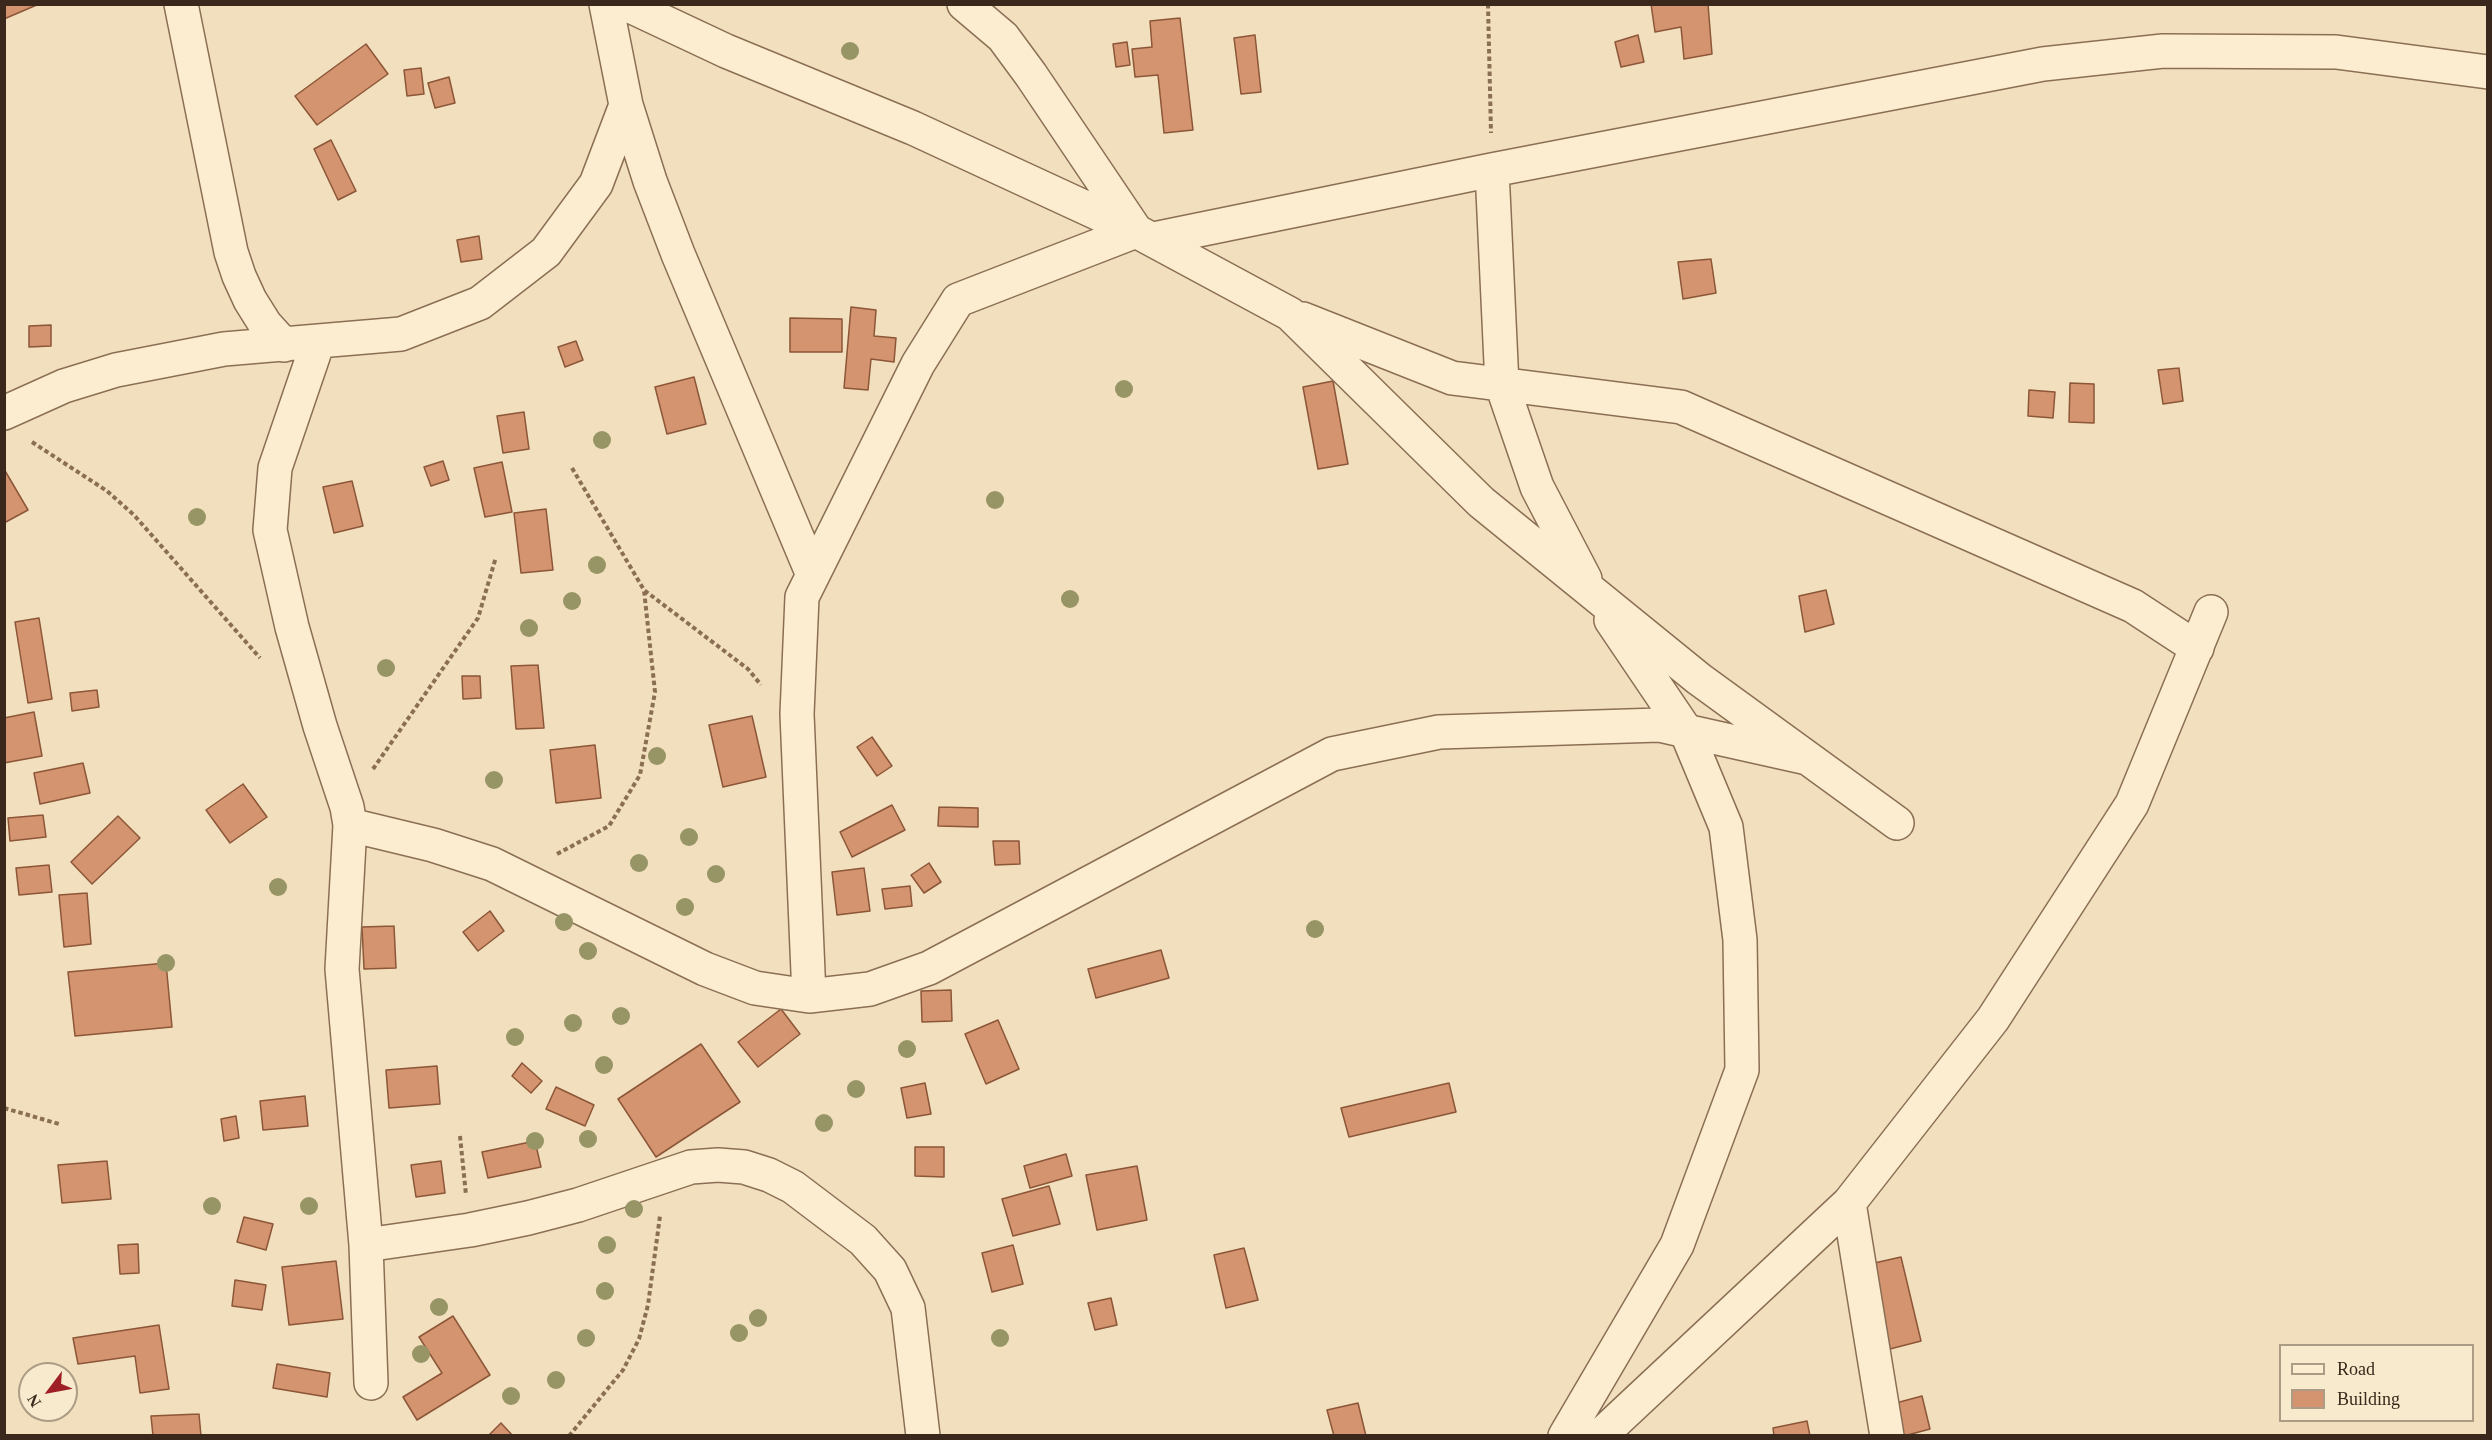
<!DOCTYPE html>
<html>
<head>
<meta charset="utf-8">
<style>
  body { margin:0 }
  #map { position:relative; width:2492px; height:1440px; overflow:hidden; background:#f2dfbd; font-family:"Times New Roman",serif }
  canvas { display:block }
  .frame { position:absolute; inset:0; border:6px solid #39281b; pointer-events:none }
  .legend { position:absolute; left:2279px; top:1344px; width:195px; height:78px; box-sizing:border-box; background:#f8eacd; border:2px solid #ac9c86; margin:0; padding:8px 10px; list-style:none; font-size:18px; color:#39281b }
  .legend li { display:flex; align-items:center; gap:12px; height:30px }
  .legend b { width:30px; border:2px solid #ac9c86 }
  .north { position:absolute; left:18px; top:1362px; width:60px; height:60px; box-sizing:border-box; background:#f8eacd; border:2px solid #ac9c86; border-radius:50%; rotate:238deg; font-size:16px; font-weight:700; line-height:24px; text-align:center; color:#39281b }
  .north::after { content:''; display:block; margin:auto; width:21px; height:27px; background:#9f1f26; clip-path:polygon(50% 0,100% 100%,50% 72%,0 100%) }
</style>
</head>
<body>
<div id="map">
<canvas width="2492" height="1440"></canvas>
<div class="frame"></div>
<ul class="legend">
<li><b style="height:8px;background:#fcedd1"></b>Road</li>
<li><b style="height:16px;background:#d3946f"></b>Building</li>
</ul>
<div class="north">N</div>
</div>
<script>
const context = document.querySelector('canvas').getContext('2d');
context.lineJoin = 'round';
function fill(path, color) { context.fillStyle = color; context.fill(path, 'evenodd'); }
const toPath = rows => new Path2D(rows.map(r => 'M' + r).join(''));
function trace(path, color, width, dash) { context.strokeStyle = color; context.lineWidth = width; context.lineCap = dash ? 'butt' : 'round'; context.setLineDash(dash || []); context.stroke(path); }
const building = toPath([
  [4,4,39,4,4,19,4,4],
  [1651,4,1708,4,1712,54,1684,59,1681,27,1655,32,1651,4],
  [1180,18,1193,130,1164,133,1158,75,1135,77,1132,49,1152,47,1150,21,1180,18],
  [1255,35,1261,92,1241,94,1234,38,1255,35],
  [1638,35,1644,62,1621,67,1615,42,1638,35],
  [1127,42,1130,65,1116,67,1113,44,1127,42],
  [366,44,388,74,317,125,295,96,366,44],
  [421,68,424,94,407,96,404,70,421,68],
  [449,77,455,103,435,108,428,83,449,77],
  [331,140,356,191,338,200,314,149,331,140],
  [479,236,482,259,461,262,457,240,479,236],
  [1711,259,1716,293,1683,299,1678,262,1711,259],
  [851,307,876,310,874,336,896,338,894,362,871,359,868,390,844,388,851,307],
  [790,318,842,319,842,352,790,352,790,318],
  [51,325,51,346,29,347,29,326,51,325],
  [576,341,583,360,565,367,558,347,576,341],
  [2179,368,2183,401,2163,404,2158,370,2179,368],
  [694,377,706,424,667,434,655,387,694,377],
  [1333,381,1348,464,1318,469,1303,387,1333,381],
  [2070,383,2094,384,2094,423,2069,422,2070,383],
  [2029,390,2055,392,2053,418,2028,416,2029,390],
  [524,412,529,449,503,453,497,416,524,412],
  [443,461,449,480,431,486,424,467,443,461],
  [502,462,512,512,485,517,474,468,502,462],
  [4,469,28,510,4,523,4,469],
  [352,481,363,526,334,533,323,487,352,481],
  [546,509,553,570,521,573,514,513,546,509],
  [1826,590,1834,624,1805,632,1799,596,1826,590],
  [39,618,52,699,28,703,15,622,39,618],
  [538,665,544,728,516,729,511,666,538,665],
  [462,676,480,676,481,698,463,699,462,676],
  [97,690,99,707,72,711,70,693,97,690],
  [34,712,42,756,4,763,4,718,34,712],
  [752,716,766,777,723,787,709,725,752,716],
  [872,737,892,766,877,776,857,747,872,737],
  [595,745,601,798,556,803,550,750,595,745],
  [83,763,90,793,40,804,34,773,83,763],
  [243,784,267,817,230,843,206,810,243,784],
  [892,805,905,830,852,857,840,832,892,805],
  [939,807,978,808,978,827,938,826,939,807],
  [43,815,46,837,10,841,8,818,43,815],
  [118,816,140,838,92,884,71,862,118,816],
  [993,841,1019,841,1020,864,995,865,993,841],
  [929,863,941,882,924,893,911,875,929,863],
  [49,865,52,892,19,895,16,868,49,865],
  [864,868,870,911,837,915,832,872,864,868],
  [910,886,912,906,885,909,882,889,910,886],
  [87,893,91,944,64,947,59,895,87,893],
  [490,911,504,931,478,951,463,932,490,911],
  [394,926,396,968,364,969,362,927,394,926],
  [1161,950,1169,978,1096,998,1088,969,1161,950],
  [166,963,172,1027,75,1036,68,972,166,963],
  [951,990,952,1021,922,1022,921,991,951,990],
  [781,1009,800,1034,758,1067,738,1042,781,1009],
  [998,1020,1019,1069,986,1084,965,1034,998,1020],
  [701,1044,740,1102,656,1157,618,1099,701,1044],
  [522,1063,542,1081,531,1093,512,1076,522,1063],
  [437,1066,440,1104,389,1108,386,1070,437,1066],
  [925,1083,931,1114,907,1118,901,1088,925,1083],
  [1449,1083,1456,1112,1349,1137,1341,1108,1449,1083],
  [556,1087,594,1105,585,1126,546,1109,556,1087],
  [305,1096,308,1126,263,1130,260,1101,305,1096],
  [236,1116,239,1138,224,1141,221,1119,236,1116],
  [535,1141,541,1167,488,1178,482,1152,535,1141],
  [915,1147,944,1147,944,1177,915,1176,915,1147],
  [1066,1154,1072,1176,1030,1188,1024,1166,1066,1154],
  [107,1161,111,1199,62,1203,58,1165,107,1161],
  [441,1161,445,1193,416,1197,411,1165,441,1161],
  [1137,1166,1147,1220,1097,1230,1086,1175,1137,1166],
  [1049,1186,1060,1224,1013,1236,1002,1199,1049,1186],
  [244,1217,273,1224,266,1250,237,1242,244,1217],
  [138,1244,139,1273,120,1274,118,1245,138,1244],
  [1013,1245,1023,1284,992,1292,982,1253,1013,1245],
  [1244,1248,1258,1300,1226,1308,1214,1255,1244,1248],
  [1901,1257,1921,1341,1890,1349,1870,1264,1901,1257],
  [336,1261,343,1319,289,1325,282,1267,336,1261],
  [235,1280,266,1285,262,1310,232,1306,235,1280],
  [1111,1298,1117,1325,1095,1330,1088,1303,1111,1298],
  [453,1316,490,1375,417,1420,403,1397,442,1373,419,1337,453,1316],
  [159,1325,169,1389,140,1393,135,1356,78,1364,73,1338,159,1325],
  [277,1364,330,1373,327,1397,273,1388,277,1364],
  [1922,1396,1930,1429,1904,1436,1896,1403,1922,1396],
  [1358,1403,1366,1436,1334,1436,1327,1410,1358,1403],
  [199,1414,201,1436,153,1436,151,1416,199,1414],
  [1807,1421,1810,1436,1774,1436,1773,1428,1807,1421],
  [501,1423,513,1436,488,1436,501,1423]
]);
const path = toPath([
  [1488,4,1491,133],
  [32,442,107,491,134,515,260,658],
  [572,468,644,590,748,669,761,685],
  [373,769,478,618,496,557],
  [557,854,609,826,640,775,655,692,644,590],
  [4,1108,59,1124],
  [460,1136,466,1195],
  [569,1436,623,1370,639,1339,648,1305,660,1216]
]);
const street = toPath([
  [181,4,231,252,239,276,250,300,265,324,284,345],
  [606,4,626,105,650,181,678,254,813,575],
  [626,4,726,51,913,128,1136,231,1290,314,1481,502,1699,679,1897,823],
  [964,4,1003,37,1031,75,1136,231],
  [1492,170,1502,385,1537,487,1585,579],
  [1154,239,1492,170,2043,64,2163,51,2336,52,2488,72],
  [1303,319,1452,378,1681,407,2133,606,2197,648],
  [318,342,275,468,270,530,292,627,320,726,347,807,350,825,342,969,366,1245,371,1383],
  [4,413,64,386,116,370,224,349,401,334,480,303,546,252,596,184,626,105],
  [350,825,433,845,492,864,705,969,755,988,809,996,870,989,929,968,1332,754,1439,732,1659,725,1807,758],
  [809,996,797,714,802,597,918,364,958,300,1136,231],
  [1849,1203,1887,1436],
  [366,1245,470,1230,528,1218,578,1205,691,1167,718,1165,744,1167,769,1175,793,1187,863,1240,890,1270,908,1308,923,1436],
  [1565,1436,1677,1245,1742,1070,1740,940,1726,827,1686,731,1611,620],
  [1600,1436,1849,1203,1993,1019,2132,804,2211,612]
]);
const trees = [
  [850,51],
  [1124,389],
  [602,440],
  [995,500],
  [197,517],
  [597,565],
  [1070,599],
  [572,601],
  [529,628],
  [386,668],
  [657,756],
  [494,780],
  [689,837],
  [639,863],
  [716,874],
  [278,887],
  [685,907],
  [564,922],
  [1315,929],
  [588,951],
  [166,963],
  [621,1016],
  [573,1023],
  [515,1037],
  [907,1049],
  [604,1065],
  [856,1089],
  [824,1123],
  [588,1139],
  [535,1141],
  [212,1206],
  [309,1206],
  [634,1209],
  [607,1245],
  [605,1291],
  [439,1307],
  [758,1318],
  [739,1333],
  [586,1338],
  [1000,1338],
  [421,1354],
  [556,1380],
  [511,1396]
];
fill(building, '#d3946f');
trace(building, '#8c5638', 1.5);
trace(street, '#8b6f54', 36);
trace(path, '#8b6f54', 4, [4.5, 3]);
trace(street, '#fcedd1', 33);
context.fillStyle = '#979466';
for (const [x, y] of trees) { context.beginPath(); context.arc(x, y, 9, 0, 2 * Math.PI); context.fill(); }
</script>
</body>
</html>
